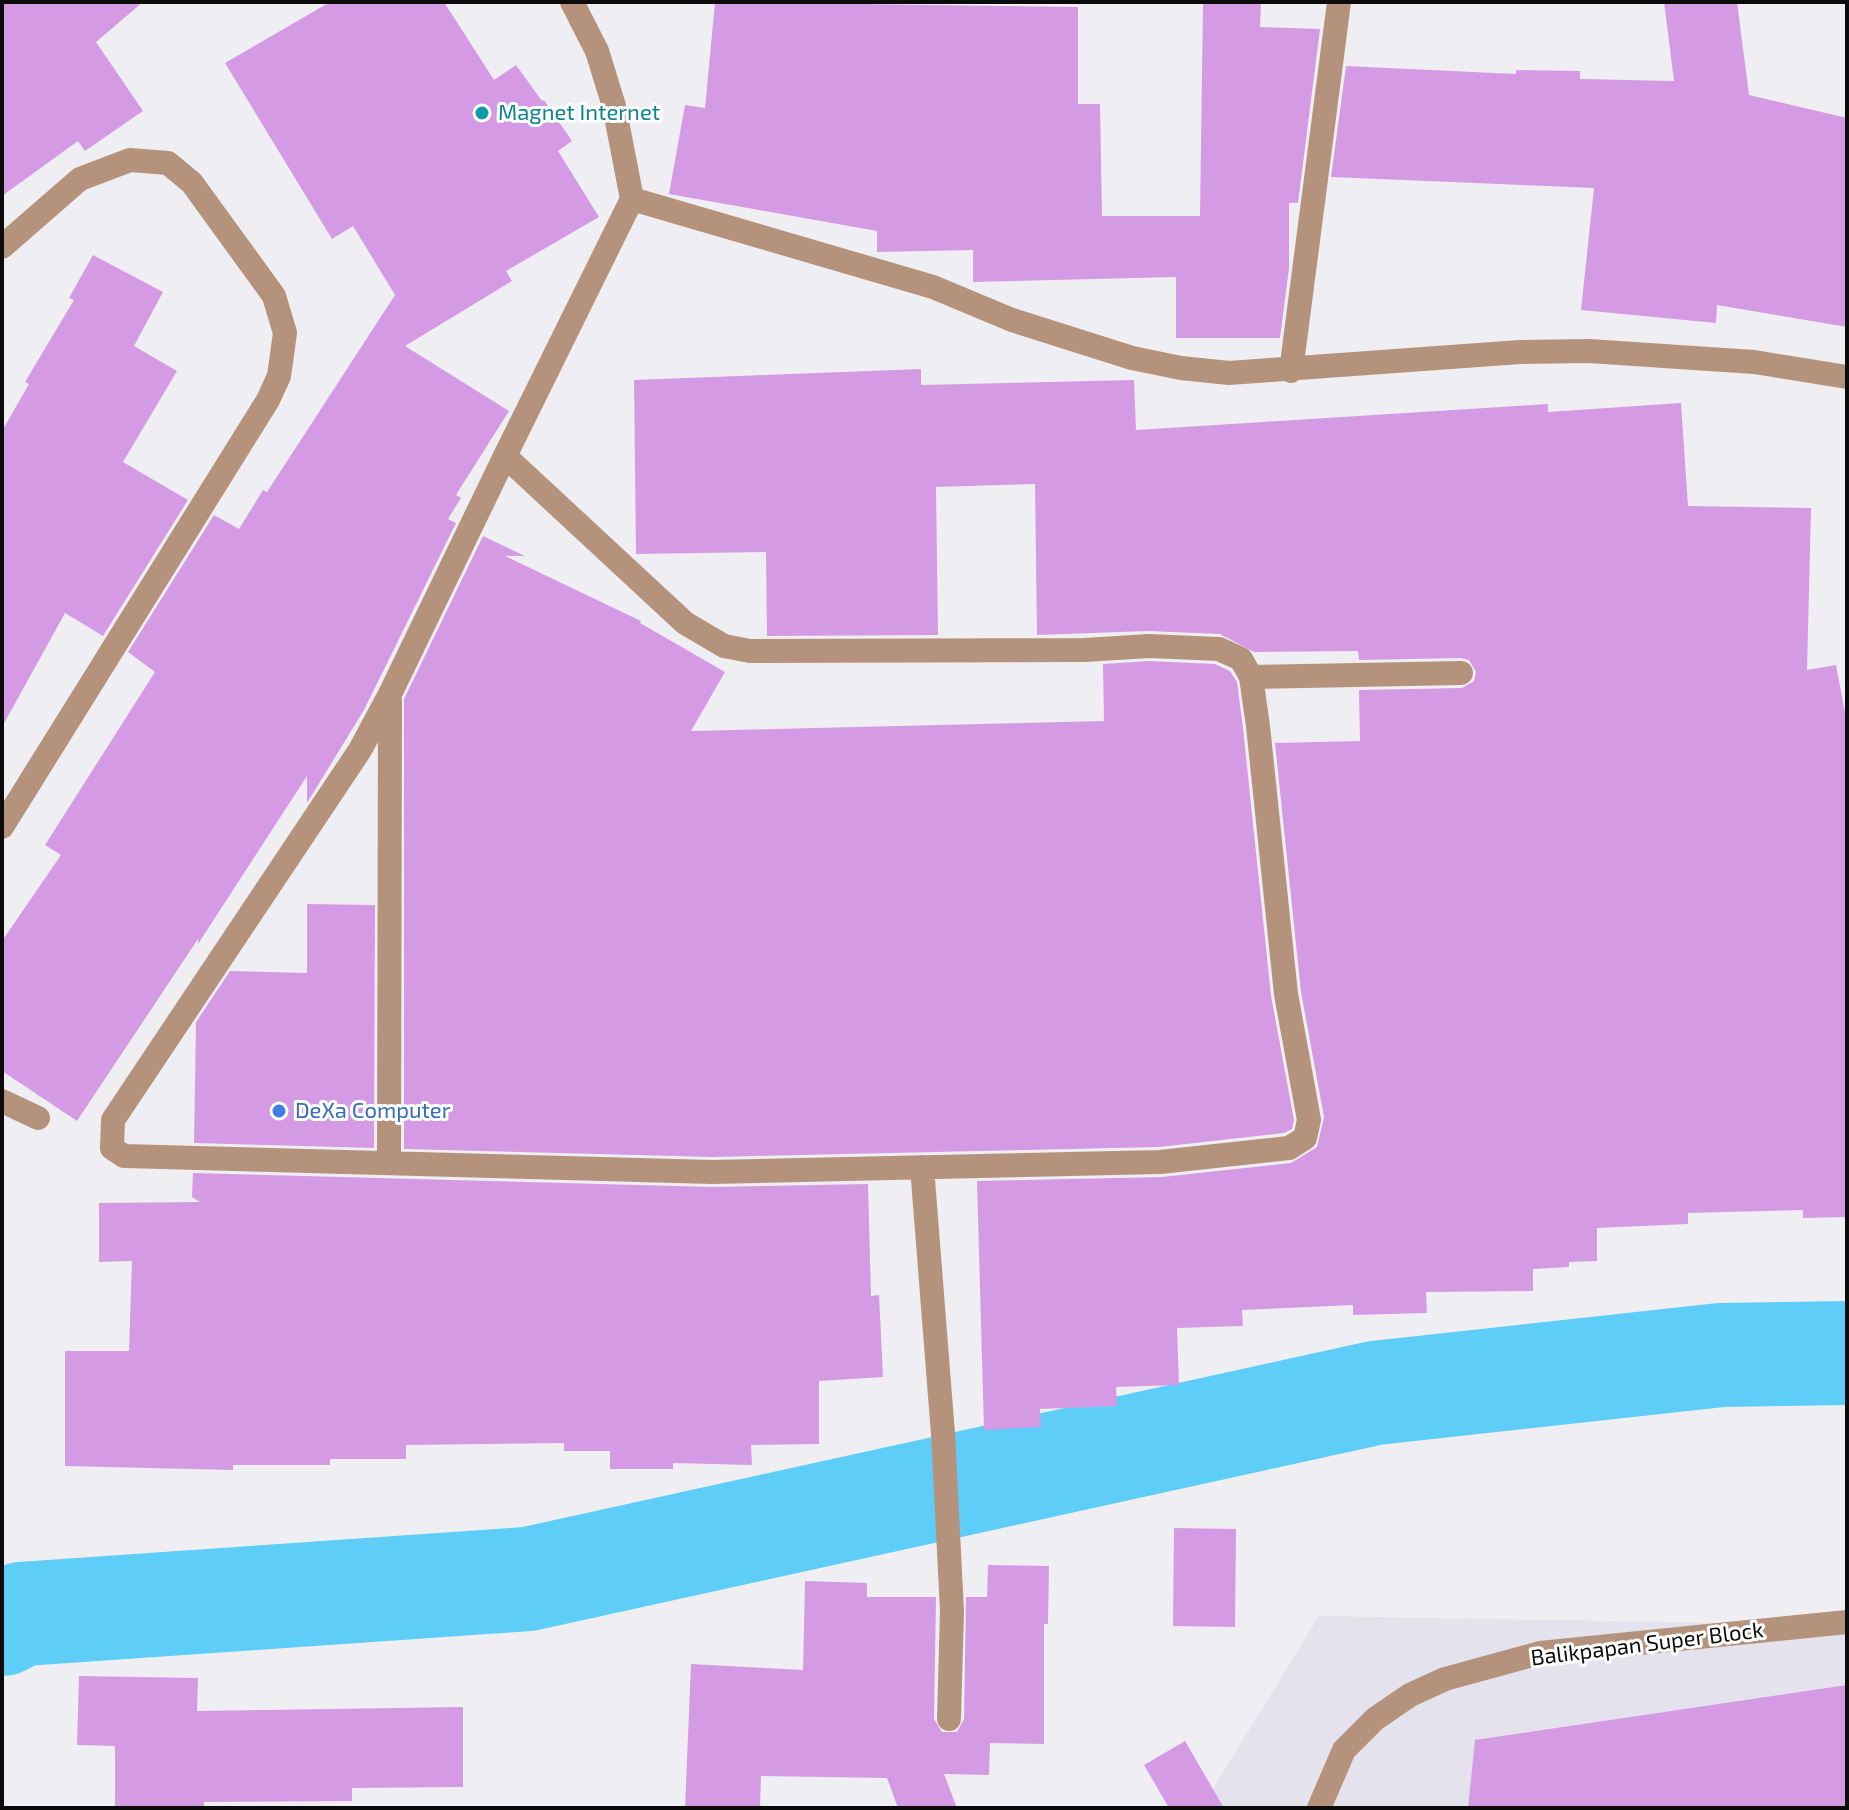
<!DOCTYPE html>
<html>
<head>
<meta charset="utf-8">
<style>
  body { margin:0 }
  #map { position:relative; width:1849px; height:1810px; overflow:hidden; background:#efeff3; font-family:"Exo 2",sans-serif }
  canvas { display:block }
  .frame { position:absolute; inset:0; border:4px solid #0b0b0c; pointer-events:none }
</style>
</head>
<body>
<div id="map">
<canvas width="1849" height="1810"></canvas>
<div class="frame"></div>
</div>
<script>
const context = document.querySelector('canvas').getContext('2d');
context.lineJoin = 'round';
function fill(path, color) { context.fillStyle = color; context.fill(path, 'evenodd'); }
const toPath = rows => new Path2D(rows.map(r => 'M' + r).join(''));
function trace(path, color, width, dash) { context.strokeStyle = color; context.lineWidth = width; context.lineCap = dash ? 'butt' : 'round'; context.setLineDash(dash || []); context.stroke(path); }
function drawText(font, color, halo, rows, align = 'center') {
  context.font = font + ' "Exo 2",sans-serif'; context.lineWidth = 6; context.setLineDash([]); context.textBaseline = 'middle'; context.strokeStyle = halo; context.fillStyle = color; for (const [text, x, y, turn = 0] of rows) {
    context.save(); context.translate(x, y); context.rotate((+turn || 0) * Math.PI / 180); context.textAlign = isNaN(turn) ? turn : align; if (halo) context.strokeText(text, 0, 0); context.fillText(text, 0, 0); context.restore();
  }
}
const built = toPath([
  [1319,1616,1847,1625,1847,1808,1201,1808]
]);
const river = toPath([
  [2,1624,22,1614,528,1579,1375,1393,1721,1355,1847,1353]
]);
const building = toPath([
  [2,2,143,2,96,42,143,111,85,151,78,141,2,196],
  [330,2,444,2,494,80,516,65,542,101,544,100,572,141,558,151,599,217,506,271,512,281,405,346,509,411,456,495,461,498,448,519,456,523,364,710,307,803,307,776,198,944,198,939,77,1121,2,1071,2,941,61,855,45,845,155,672,128,652,214,515,239,529,263,490,267,492,395,295,353,226,332,239,225,63],
  [715,2,1078,7,1078,104,1100,104,1102,216,1200,216,1203,2,1261,2,1260,27,1320,29,1298,203,1289,203,1289,268,1280,338,1176,338,1176,277,973,282,973,250,877,252,877,231,669,194,685,105,705,108],
  [1664,2,1737,2,1749,95,1847,118,1847,327,1717,305,1716,323,1581,310,1594,188,1331,177,1346,66,1516,74,1516,70,1580,71,1580,79,1674,81],
  [93,255,163,292,134,346,177,371,123,462,188,500,103,636,65,613,2,727,2,431,29,384,25,382,74,300,69,298],
  [921,369,921,385,1134,380,1136,430,1548,404,1548,412,1681,403,1688,506,1811,508,1807,670,1836,665,1847,723,1847,1217,1803,1218,1803,1210,1688,1213,1688,1224,1597,1228,1597,1261,1569,1262,1569,1267,1533,1269,1533,1291,1426,1292,1427,1313,1353,1315,1353,1305,1242,1310,1243,1326,1177,1328,1179,1385,1116,1387,1117,1406,1040,1409,1041,1427,984,1430,977,1181,1162,1177,1291,1163,1317,1147,1324,1117,1301,992,1275,743,1360,741,1359,690,1462,688,1474,681,1476,672,1469,660,1461,658,1359,660,1358,651,1254,652,1220,634,1148,631,1037,635,1035,484,936,487,938,635,767,636,766,552,636,554,634,380],
  [483,536,525,556,505,556,641,621,640,623,725,672,691,731,1104,721,1103,664,1149,661,1215,664,1230,671,1237,682,1243,728,1271,996,1294,1120,1292,1129,1284,1133,1159,1147,712,1157,404,1149,404,699],
  [307,904,375,905,374,1148,194,1143,196,1022,230,971,307,973],
  [193,1173,712,1187,868,1184,871,1296,879,1295,883,1377,819,1381,819,1444,751,1445,752,1465,673,1463,673,1469,610,1469,610,1451,564,1451,564,1443,406,1445,406,1459,330,1459,330,1465,233,1465,233,1470,65,1466,65,1351,129,1351,132,1261,99,1262,99,1203,200,1202,192,1197],
  [1174,1528,1236,1529,1235,1627,1173,1626],
  [988,1565,1049,1566,1048,1624,1044,1624,1044,1744,990,1743,989,1775,944,1774,957,1808,898,1808,887,1778,761,1776,760,1808,685,1808,691,1664,803,1670,805,1581,867,1583,867,1597,936,1597,934,1719,942,1732,957,1732,964,1719,966,1597,987,1597],
  [79,1676,198,1678,197,1711,463,1707,463,1787,352,1788,352,1801,204,1802,204,1808,115,1808,115,1746,77,1745],
  [1847,1685,1847,1808,1468,1808,1475,1740],
  [1185,1741,1224,1808,1169,1808,1144,1765]
]);
const minor = toPath([
  [572,2,597,51,614,106,632,199,933,287,1012,320,1132,358,1181,368,1229,373,1520,352,1589,351,1754,362,1847,377],
  [2,247,80,179,130,160,168,163,192,183,274,296,285,333,279,376,268,400,2,827],
  [1291,371,1339,2],
  [505,456,685,623,724,646,750,651,1085,650,1149,646,1219,649,1241,659,1251,677,1258,726,1286,994,1309,1120,1305,1138,1289,1148,1160,1162,712,1172,124,1156,112,1148,113,1120,360,750,390,694,505,456,632,199],
  [1251,677,1461,673],
  [2,1101,38,1118],
  [389,1162,390,701],
  [922,1167,943,1434,952,1611,949,1719],
  [1319,1808,1344,1750,1375,1719,1410,1695,1445,1679,1540,1653,1847,1622]
]);
const markers = [
  [482,113,8,"#0f9aa8"],
  [279,1111,8,"#3f7fe0"]
];
const cultureNames = [
  ["Magnet Internet",498,113]
];
const shopNames = [
  ["DeXa Computer",295,1111]
];
const streetNames = [
  ["Balikpapan Super Block",1647,1644,-7]
];
fill(built, '#e4e2ed');
trace(river, '#5ecef8', 104);
fill(building, '#d49be4');
trace(minor, '#b5927c', 24);
for (const [x, y, r, color] of markers) { const dot = new Path2D(); dot.arc(x, y, r, 0, 2 * Math.PI); context.fillStyle = color; context.fill(dot); trace(dot, '#fff', 3); }
drawText('22px', '#0d838f', '#fff', cultureNames, 'left');
drawText('22px', '#366cbe', '#fff', shopNames, 'left');
drawText('22px', '#0b0b0c', '#fff', streetNames);
</script>
</body>
</html>
